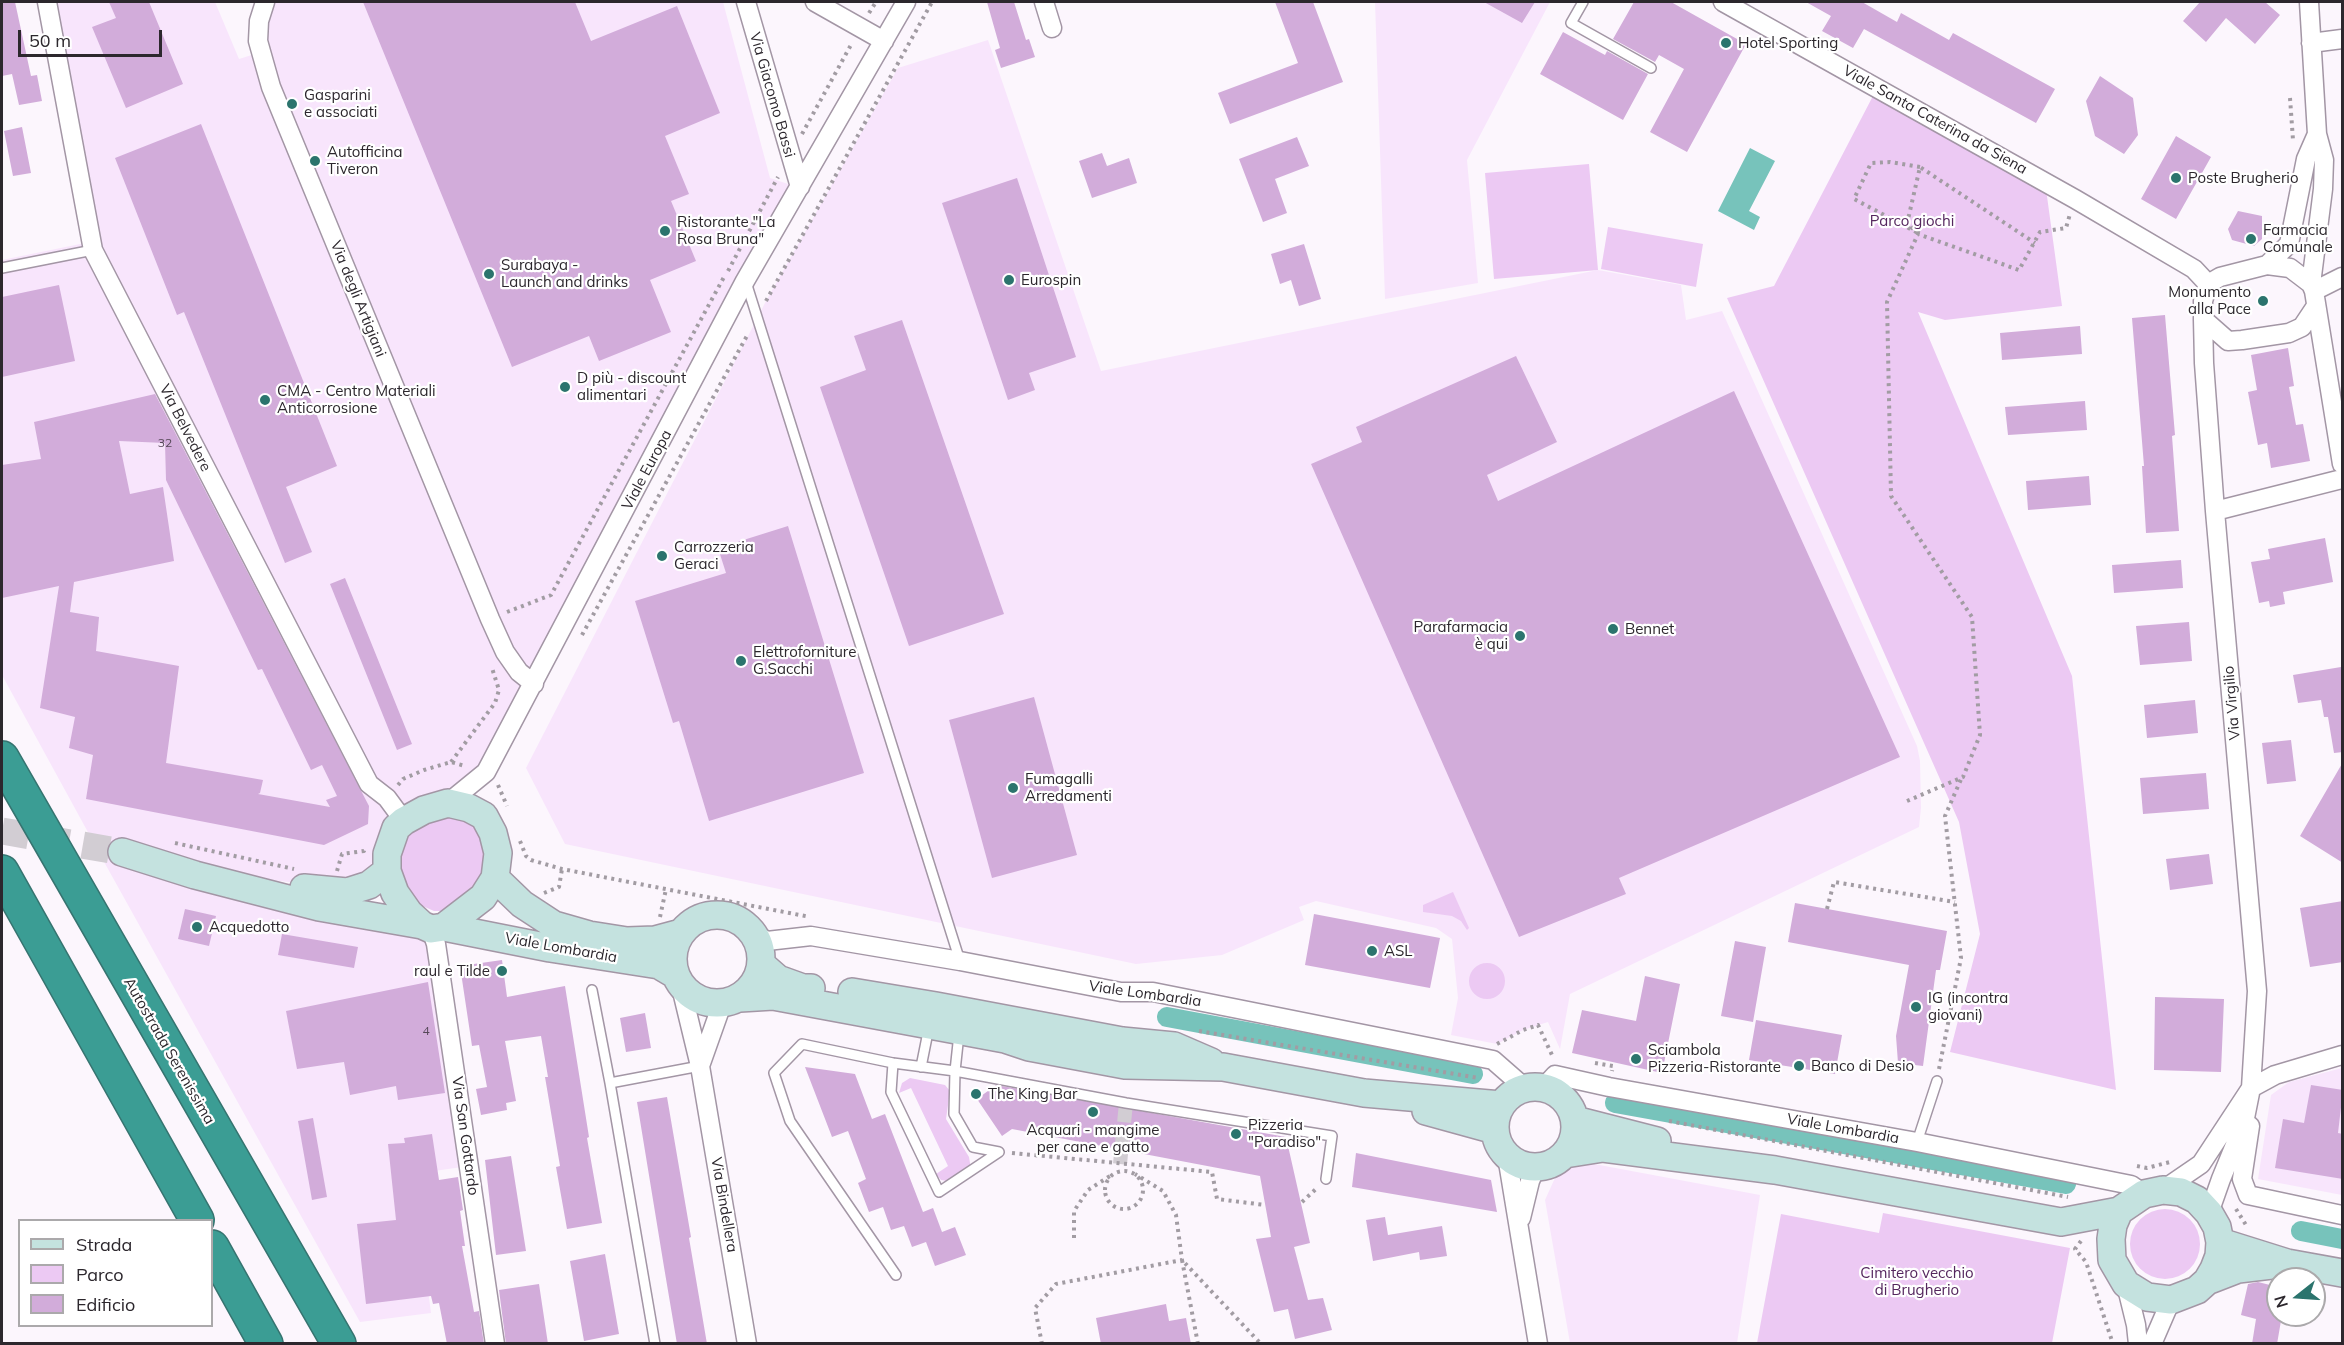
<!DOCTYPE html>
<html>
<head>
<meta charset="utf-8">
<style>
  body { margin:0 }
  #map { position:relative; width:2344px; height:1345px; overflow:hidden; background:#fcf6fd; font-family:Mulish,sans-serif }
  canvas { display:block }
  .frame { position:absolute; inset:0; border:3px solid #2c272d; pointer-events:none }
  .legend { position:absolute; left:18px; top:1219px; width:195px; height:108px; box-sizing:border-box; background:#fff; border:2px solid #aba9ab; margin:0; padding:8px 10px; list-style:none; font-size:18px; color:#2c272d }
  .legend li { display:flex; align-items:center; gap:12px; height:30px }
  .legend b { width:30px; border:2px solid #aba9ab }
  .north { position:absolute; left:2266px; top:1267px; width:60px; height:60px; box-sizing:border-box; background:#fff; border:2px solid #aba9ab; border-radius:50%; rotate:253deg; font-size:16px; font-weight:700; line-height:24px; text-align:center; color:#2c272d }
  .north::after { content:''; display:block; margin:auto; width:21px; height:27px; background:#2b746d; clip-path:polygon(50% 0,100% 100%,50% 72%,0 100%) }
  .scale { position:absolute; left:18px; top:30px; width:144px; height:27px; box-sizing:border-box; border:3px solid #2c272d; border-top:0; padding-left:8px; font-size:18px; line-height:21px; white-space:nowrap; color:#2c272d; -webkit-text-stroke:4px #fff; paint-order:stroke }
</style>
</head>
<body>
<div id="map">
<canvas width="2344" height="1345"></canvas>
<div class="frame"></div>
<ul class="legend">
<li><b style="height:8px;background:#c4e2df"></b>Strada</li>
<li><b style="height:16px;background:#ecc9f3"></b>Parco</li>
<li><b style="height:16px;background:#d2acda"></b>Edificio</li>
</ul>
<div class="north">N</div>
<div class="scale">50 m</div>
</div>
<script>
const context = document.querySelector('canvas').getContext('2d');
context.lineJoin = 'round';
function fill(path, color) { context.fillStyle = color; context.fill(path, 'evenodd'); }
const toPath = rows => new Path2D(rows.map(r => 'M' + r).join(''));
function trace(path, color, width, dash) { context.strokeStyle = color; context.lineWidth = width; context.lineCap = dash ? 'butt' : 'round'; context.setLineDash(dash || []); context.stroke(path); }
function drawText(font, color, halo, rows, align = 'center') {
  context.font = font + ' Mulish,sans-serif'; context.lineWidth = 4.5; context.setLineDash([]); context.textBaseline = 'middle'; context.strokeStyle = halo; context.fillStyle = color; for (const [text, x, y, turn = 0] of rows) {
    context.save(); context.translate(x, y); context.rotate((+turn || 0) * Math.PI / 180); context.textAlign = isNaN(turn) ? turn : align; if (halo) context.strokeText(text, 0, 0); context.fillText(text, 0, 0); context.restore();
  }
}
const built = toPath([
  [45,2,215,2,239,59,258,53,262,2,723,2,770,178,797,187,485,769,384,870,347,889,196,871,126,850,95,845,2,675,2,260,90,242],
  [1375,2,1550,2,1467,160,1478,283,1385,299],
  [988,40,1101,371,1598,270,1681,285,1686,320,1722,311,1917,746,1920,761,1921,808,1919,827,1570,994,1560,1049,1548,1022,1523,1030,1497,1044,1451,1035,1458,998,1452,939,1436,928,1316,901,1299,907,1304,920,1222,955,1136,964,565,844,526,768,766,301,898,68],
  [98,851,428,933,462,1167,413,1174,431,1313,360,1322],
  [2342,1068,2342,1195,2258,1179,2271,1095,2289,1082],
  [1594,1164,1760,1195,1737,1343,1570,1343,1545,1200,1560,1167]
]);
const green = toPath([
  [1874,94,2046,189,2062,306,1945,320,1918,312,2072,676,2116,1090,1950,1052,1980,934,1959,822,1727,298,1774,286],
  [1589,164,1598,270,1494,279,1485,173],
  [1608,227,1703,244,1696,287,1601,269],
  [448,816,465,820,474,825,481,838,486,854,483,873,473,889,445,911,434,911,418,904,406,887,399,869,400,856,407,835,428,821],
  [1453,892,1469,928,1467,930,1461,921,1452,916,1423,912,1423,905],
  '1469 981a18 18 0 1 1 36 0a18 18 0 1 1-36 0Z',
  [910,1078,945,1085,950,1091,946,1119,969,1157,970,1163,970,1167,947,1181,941,1180,936,1174,948,1166,911,1088,899,1093,902,1083],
  '2130 1244a35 35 0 1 1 70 0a35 35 0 1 1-70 0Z',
  [1883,1213,2070,1248,2052,1343,1757,1343,1781,1214,1879,1233]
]);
const water = toPath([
  [1750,148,1775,161,1749,211,1760,217,1754,230,1718,211]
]);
const canal = toPath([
  [1167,1017,1473,1074],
  [1615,1103,2066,1184],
  [2301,1231,2342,1239]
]);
const building = toPath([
  [2,2,15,2,31,76,37,75,42,101,19,105,12,74,2,76],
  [109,2,149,2,183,84,126,108,92,27,116,18],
  [363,2,575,2,591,41,677,6,720,113,665,136,689,194,671,201,696,261,650,280,671,332,599,361,589,336,512,367],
  [987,2,1014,2,1026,40,1029,39,1035,57,1001,68,995,50,1000,48],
  [1275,2,1313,2,1343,82,1230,124,1218,93,1298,63],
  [1484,2,1535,2,1522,23],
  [1634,2,1671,2,1746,44,1687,152,1650,132,1684,69,1659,55,1655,62,1613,39],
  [1806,2,1862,2,1897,22,1901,13,1949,40,1953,33,2055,89,2036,123,1864,29,1853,48,1822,31,1831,16],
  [2200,2,2265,2,2280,15,2255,44,2226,18,2206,42,2183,21],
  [1563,32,1605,55,1607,51,1648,74,1623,120,1540,74],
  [2100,76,2133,98,2138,135,2124,154,2095,136,2086,101],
  [201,124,337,466,286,487,312,552,285,563,184,312,177,315,115,158],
  [22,127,31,173,13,176,4,131],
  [2176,136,2211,157,2176,219,2141,199],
  [1297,137,1309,166,1275,179,1287,213,1263,222,1239,159],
  [1102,153,1107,166,1129,158,1137,183,1092,198,1079,161],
  [1017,178,1076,357,1029,373,1035,390,1008,400,942,203],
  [2238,211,2262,216,2262,239,2254,246,2232,240,2228,229],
  [1304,244,1321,299,1299,306,1291,280,1280,284,1271,254],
  [59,285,75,361,2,377,2,297],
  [2165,315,2175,435,2172,436,2179,531,2146,533,2142,466,2144,466,2132,318],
  [902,320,1004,614,909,646,820,387,866,370,854,336],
  [2080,326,2082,354,2002,360,2000,333],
  [2288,348,2294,386,2289,387,2296,425,2303,424,2310,461,2271,468,2267,443,2258,445,2248,392,2257,390,2251,355],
  [1516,356,1557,442,1487,475,1498,501,1734,391,1900,757,1619,878,1626,894,1519,937,1311,464,1362,442,1356,427],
  [155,394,369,806,368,824,324,845,86,799,93,755,69,748,75,717,40,708,59,586,2,598,2,465,41,459,34,422],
  [119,441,165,443,166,480,258,670,262,669,311,770,322,765,337,796,326,800,330,807,258,794,260,793,263,780,166,763,179,666,96,651,99,617,70,612,74,582,174,561,163,487,130,494],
  [2085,401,2087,430,2008,435,2005,407],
  [2089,476,2091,505,2028,510,2026,481],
  [788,526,864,773,709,821,679,721,673,723,635,601,726,573,718,548],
  [2325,538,2333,582,2283,592,2285,604,2270,607,2269,601,2259,603,2251,562,2270,559,2268,549],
  [2181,560,2183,588,2114,593,2112,565],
  [345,578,412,744,397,750,330,584],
  [2189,622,2192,661,2140,665,2136,626],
  [2341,667,2343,752,2334,753,2328,717,2324,717,2321,700,2298,703,2293,675],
  [1034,697,1077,855,992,878,949,720],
  [2195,700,2198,733,2147,738,2144,705],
  [2291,740,2296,781,2267,784,2262,743],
  [2343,762,2343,863,2300,836],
  [2206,773,2209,809,2143,814,2140,778],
  [2209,854,2213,884,2170,890,2166,859],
  [2343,901,2343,962,2310,967,2300,908],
  [1795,903,1947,931,1940,970,1936,970,1923,1066,1898,1063,1896,1036,1909,965,1788,942],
  [185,909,216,916,209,946,178,939],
  [1314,914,1440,938,1430,988,1305,965],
  [282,934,358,947,354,968,278,955],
  [1735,941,1766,947,1753,1022,1721,1016],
  [502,960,507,997,565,986,589,1137,587,1138,602,1223,567,1229,556,1167,560,1166,545,1077,548,1077,541,1036,505,1041,516,1101,506,1103,507,1110,481,1115,476,1089,487,1087,479,1045,472,1046,460,966],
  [1645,976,1680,984,1662,1073,1572,1053,1582,1010,1636,1021],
  [428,982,445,1093,398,1100,396,1086,350,1095,344,1062,297,1069,286,1011],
  [2155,997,2224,999,2221,1072,2154,1070],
  [645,1013,651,1048,626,1052,620,1018],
  [1756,1020,1842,1035,1835,1074,1749,1060],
  [805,1067,855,1074,872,1119,885,1114,923,1212,933,1208,942,1232,955,1227,966,1255,935,1266,926,1242,912,1247,904,1226,891,1230,883,1207,869,1212,858,1183,866,1179,848,1131,832,1137],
  [996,1085,1286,1137,1310,1243,1294,1247,1308,1300,1323,1298,1332,1330,1295,1339,1288,1309,1274,1312,1256,1239,1271,1237,1260,1176,1012,1129,1002,1136,977,1099],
  [2311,1085,2343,1090,2338,1133,2343,1134,2343,1179,2275,1168,2283,1119,2304,1123],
  [667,1097,691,1237,689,1238,707,1344,677,1344,664,1267,637,1102],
  [313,1118,327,1197,312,1200,298,1121],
  [432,1134,439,1180,458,1177,463,1210,460,1211,465,1246,462,1246,474,1312,479,1311,484,1344,447,1344,439,1303,433,1304,431,1296,366,1304,357,1224,396,1220,388,1144,405,1143,404,1138],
  [1356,1153,1491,1180,1497,1212,1352,1187],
  [511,1156,526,1251,496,1255,485,1160],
  [1385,1217,1388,1235,1442,1226,1447,1256,1420,1260,1419,1252,1373,1261,1366,1220],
  [605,1254,619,1334,584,1341,570,1261],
  [2258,1282,2278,1287,2278,1315,2282,1315,2277,1344,2252,1344,2256,1319,2241,1315,2248,1284],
  [539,1284,548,1344,506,1344,499,1290],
  [1166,1304,1169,1321,1186,1318,1191,1344,1101,1344,1096,1318]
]);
const pedestrianTunnel = toPath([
  [1120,1164,1126,1103]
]);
const secondaryTunnel = toPath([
  [2,831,122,852]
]);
const path = toPath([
  [869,13,876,2],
  [2290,98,2293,140],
  [802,134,852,43],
  [1920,167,1890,162,1871,163,1854,199,1920,234,1907,224,1920,167,2035,243],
  [728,271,778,177],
  [766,301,932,2],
  [507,612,551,595,724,277],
  [582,635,748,334],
  [451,762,495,703,499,690,492,668],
  [398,785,403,779,424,770,451,762,465,766],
  [498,785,507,806],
  [1907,801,1963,777,1980,735,1972,617,1891,496,1887,302,1918,234,2019,270,2040,232,2066,228,2070,214],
  [520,841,526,856,531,860,562,869,810,917],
  [175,843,294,869],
  [337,871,342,854,364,851,365,847],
  [544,893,559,887,562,869],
  [1827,909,1834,882,1955,902],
  [660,917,666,889],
  [1199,1031,1479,1078],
  [1497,1044,1523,1030,1538,1025,1552,1055,1555,1056],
  [1595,1063,1613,1066,1612,1071],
  [1939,1069,1961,958,1945,816,1962,777],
  [1669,1121,2068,1197],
  [1012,1153,1212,1172,1217,1199,1265,1205],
  [2137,1166,2147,1168,2170,1162],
  '1105 1190a19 19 0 1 1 38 0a19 19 0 1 1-38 0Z',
  [1302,1202,1317,1188],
  [2236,1209,2246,1225],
  [1074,1238,1074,1211,1088,1190,1110,1176],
  [2081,1241,2075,1249,2086,1262,2113,1344],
  [1042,1344,1035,1308,1056,1284,1182,1260,1176,1215,1163,1191,1135,1174],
  [1198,1344,1182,1260,1261,1344]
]);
const service = toPath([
  [1583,2,1571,23,1651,68],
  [2,268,93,250],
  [746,282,960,961],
  [592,990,610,1083,655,1344],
  [893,1063,891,1092,939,1192,999,1152,973,1147,954,1114,955,1071,1126,1103,1332,1136,1326,1179],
  [921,1067,929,1027],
  [610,1083,700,1066],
  [1917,1142,1937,1081],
  [896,1275,790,1121,774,1073,802,1044,893,1063,955,1071,959,1034]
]);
const minor = toPath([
  [47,2,93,250,369,784,387,798,404,821],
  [265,2,259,21,258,41,271,87,490,619,505,652,519,672,534,684],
  [746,2,800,187],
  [815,2,884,41],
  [1044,2,1052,28],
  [1723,2,2075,199,2194,269,2208,284],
  [2309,2,2317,134,2324,160,2323,189,2311,284],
  [2311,43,2342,39],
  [2267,265,2289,244,2306,159,2317,134],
  [2314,291,2342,277],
  [2316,306,2302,327,2289,333,2242,340,2228,341,2203,319,2203,301,2208,284,2220,277,2267,265,2290,268,2311,284,2314,291,2342,464],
  [2203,319,2204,363,2215,511,2257,991,2251,1088,2244,1123,2221,1179,2209,1213],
  [2215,511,2342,479],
  [448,803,486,772,745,281,906,2],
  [431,929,436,944,495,1344],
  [756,935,767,941,811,936,960,961,1121,992,1153,992,1493,1060,1525,1088],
  [680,983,700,1066,747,1344],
  [700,1066,722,1004],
  [1544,1087,1555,1075,1609,1087,1917,1142,2131,1185,2144,1194],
  [2250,1126,2242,1179,2248,1195,2342,1215],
  [1507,1156,1538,1344],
  [2163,1190,2201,1164,2251,1088,2275,1075,2342,1055],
  [1521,1218,1530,1181,1536,1167],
  [2126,1284,2136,1325,2138,1344],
  [2152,1344,2171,1300]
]);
const secondary = toPath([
  [122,852,195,875,319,907,422,925,431,929,444,927,550,948,659,965,676,975],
  [495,878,522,904,554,925,589,935,627,941,655,940,681,933],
  [304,888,347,892,369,885,387,871],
  '673 959a44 44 0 1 1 88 0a44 44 0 1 1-88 0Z',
  [422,925,409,913,395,893,387,871,387,854,396,828,404,821,424,810,448,803,469,808,484,816,493,833,498,853,495,878,483,897,444,927],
  [762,965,778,979,803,988,811,988],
  [852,992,936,1006,1122,1041,1174,1046,1211,1062],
  [740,998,773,996,1005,1039,1029,1047,1125,1065,1223,1067,1364,1093,1501,1105],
  '1495 1127a40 40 0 1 1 80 0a40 40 0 1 1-80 0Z',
  [1426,1111,1495,1130],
  [1575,1120,1657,1141],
  [1565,1154,1603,1148,1775,1170,2061,1222,2119,1211],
  [2163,1190,2181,1192,2197,1200,2209,1213,2217,1227,2220,1242,2219,1256,2214,1269,2207,1281,2197,1290,2171,1300,2147,1297,2126,1284,2112,1260,2111,1239,2113,1225,2119,1211,2144,1194,2163,1190],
  [2220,1242,2287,1263,2342,1273],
  [2207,1281,2238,1269,2280,1264]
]);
const motorway = toPath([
  [2,758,339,1344],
  [2,872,197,1220],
  [212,1247,266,1344]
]);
const markers = [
  [1726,43,6,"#2b746d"],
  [292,104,6,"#2b746d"],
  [315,161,6,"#2b746d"],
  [2176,178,6,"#2b746d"],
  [665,231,6,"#2b746d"],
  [2251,239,6,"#2b746d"],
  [489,274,6,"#2b746d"],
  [1009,280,6,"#2b746d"],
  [2263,301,6,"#2b746d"],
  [565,387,6,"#2b746d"],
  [265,400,6,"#2b746d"],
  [662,556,6,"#2b746d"],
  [1613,629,6,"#2b746d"],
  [1520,636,6,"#2b746d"],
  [741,661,6,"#2b746d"],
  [1013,788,6,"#2b746d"],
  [197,927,6,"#2b746d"],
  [1372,951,6,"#2b746d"],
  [502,971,6,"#2b746d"],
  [1916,1007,6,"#2b746d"],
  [1636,1059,6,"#2b746d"],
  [1799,1066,6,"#2b746d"],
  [976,1094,6,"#2b746d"],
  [1093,1112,6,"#2b746d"],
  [1236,1134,6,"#2b746d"]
];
const numberNames = [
  ["32",165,443],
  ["4",426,1031]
];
const poiNames = [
  ["Hotel Sporting",1738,43],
  ["Gasparini",304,95],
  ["e associati",304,112],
  ["Autofficina",327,152],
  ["Tiveron",327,169],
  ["Poste Brugherio",2188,178],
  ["Ristorante \"La",677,222],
  ["Rosa Bruna\"",677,239],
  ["Farmacia",2263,230],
  ["Comunale",2263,247],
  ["Surabaya -",501,265],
  ["Launch and drinks",501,282],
  ["Eurospin",1021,280],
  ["Monumento",2251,292,"right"],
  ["alla Pace",2251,309,"right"],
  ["D più - discount",577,378],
  ["alimentari",577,395],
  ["CMA - Centro Materiali",277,391],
  ["Anticorrosione",277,408],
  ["Carrozzeria",674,547],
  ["Geraci",674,564],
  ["Parafarmacia",1508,627,"right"],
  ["è qui",1508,644,"right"],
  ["Bennet",1625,629],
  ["Elettroforniture",753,652],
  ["G.Sacchi",753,669],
  ["Fumagalli",1025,779],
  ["Arredamenti",1025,796],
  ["Acquedotto",209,927],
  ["ASL",1384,951],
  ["raul e Tilde",490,971,"right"],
  ["IG (incontra",1928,998],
  ["giovani)",1928,1015],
  ["Sciambola",1648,1050],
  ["Pizzeria-Ristorante",1648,1067],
  ["Banco di Desio",1811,1066],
  ["The King Bar",988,1094],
  ["Pizzeria",1248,1125],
  ["\"Paradiso\"",1248,1142],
  ["Acquari - mangime",1093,1130,"center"],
  ["per cane e gatto",1093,1147,"center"]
];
const streetNames = [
  ["Via Giacomo Bassi",772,95,74],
  ["Viale Santa Caterina da Siena",1935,120,29],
  ["Via degli Artigiani",358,299,68],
  ["Via Belvedere",185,428,63],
  ["Viale Europa",647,470,-62],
  ["Via Virgilio",2232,703,-95],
  ["Viale Lombardia",561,948,10],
  ["Viale Lombardia",1145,994,8],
  ["Autostrada Serenissima",169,1051,60],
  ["Viale Lombardia",1843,1129,10],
  ["Via San Gottardo",465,1136,82],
  ["Via Bindellera",724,1205,80]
];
const parkNames = [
  ["Parco giochi",1912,221],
  ["Cimitero vecchio",1917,1273],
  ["di Brugherio",1917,1290]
];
fill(built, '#f8e5fc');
fill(green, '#ecc9f3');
fill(water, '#77c3bb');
trace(canal, '#77c3bb', 20);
fill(building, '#d2acda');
trace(pedestrianTunnel, '#d2cdd3', 14, [14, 7]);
trace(secondaryTunnel, '#d2cdd3', 27, [27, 14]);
trace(service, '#a396a5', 12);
trace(minor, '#a396a5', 21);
trace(secondary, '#a396a5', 30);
trace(motorway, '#367470', 36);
trace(path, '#a29ca3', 4, [3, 4.5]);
trace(service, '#fff', 9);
trace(minor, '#fff', 18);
trace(secondary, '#c4e2df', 27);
trace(motorway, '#3b9d94', 33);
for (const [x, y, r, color] of markers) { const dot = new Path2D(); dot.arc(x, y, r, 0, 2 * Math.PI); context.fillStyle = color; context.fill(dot); trace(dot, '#fff', 2); }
drawText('12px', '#564858', null, numberNames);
drawText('15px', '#2c272d', '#fff', poiNames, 'left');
drawText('15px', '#2c272d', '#fff', streetNames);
drawText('15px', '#55265e', '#fff', parkNames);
</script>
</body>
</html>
